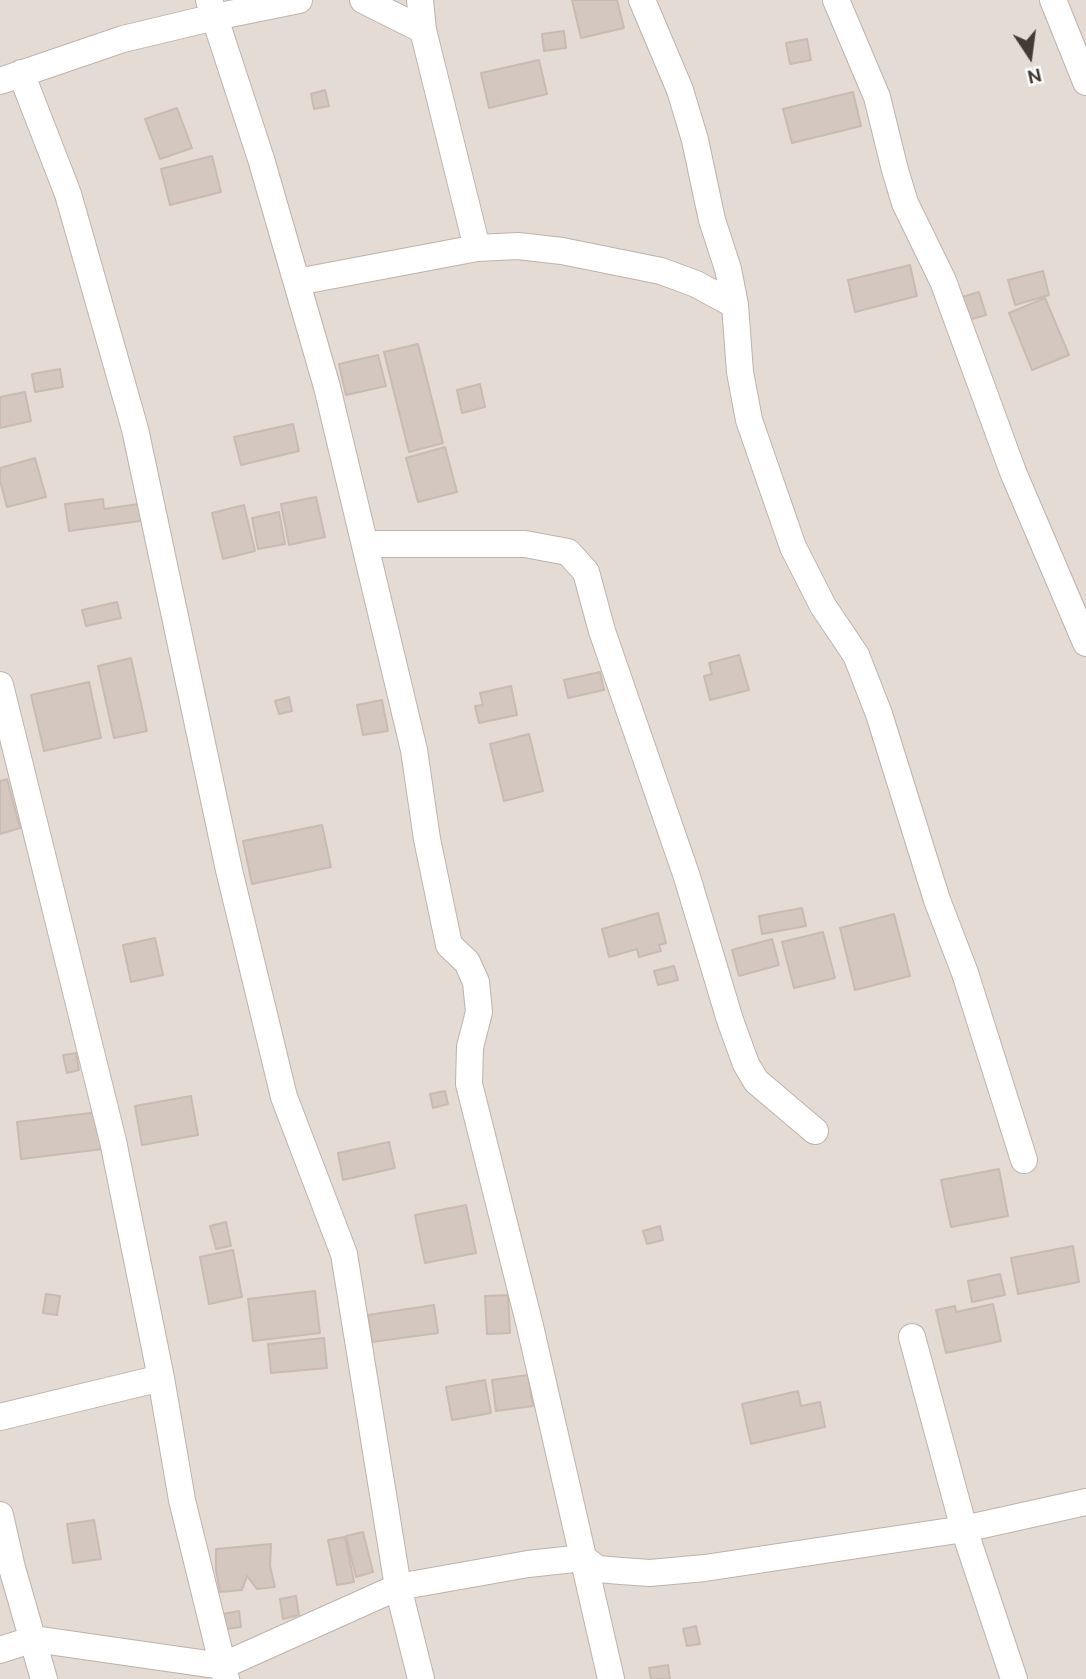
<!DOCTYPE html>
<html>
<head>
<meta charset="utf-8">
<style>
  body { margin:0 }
  #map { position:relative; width:1086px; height:1679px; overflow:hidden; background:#f0eae5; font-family:Ubuntu,sans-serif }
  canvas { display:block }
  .north { position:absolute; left:995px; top:21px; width:70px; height:70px; -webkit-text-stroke:5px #fff; paint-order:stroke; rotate:167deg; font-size:19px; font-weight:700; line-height:28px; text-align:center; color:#423a35 }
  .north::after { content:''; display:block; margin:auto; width:24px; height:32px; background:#423a35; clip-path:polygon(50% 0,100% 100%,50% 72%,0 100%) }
</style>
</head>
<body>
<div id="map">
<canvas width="1086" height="1679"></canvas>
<div class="north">N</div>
</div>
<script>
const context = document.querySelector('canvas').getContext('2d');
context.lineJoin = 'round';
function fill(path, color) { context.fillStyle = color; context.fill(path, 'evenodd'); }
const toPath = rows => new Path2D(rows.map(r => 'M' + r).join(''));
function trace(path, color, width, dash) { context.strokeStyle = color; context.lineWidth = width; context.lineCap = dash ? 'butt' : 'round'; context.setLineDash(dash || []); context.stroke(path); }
const residential = toPath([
  [0,0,1086,0,1086,1679,0,1679]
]);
const building = toPath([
  [572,0,617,0,624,28,581,38,572,0],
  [564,31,566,48,544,51,542,34,564,31],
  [807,39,811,60,790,64,786,43,807,39],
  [539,60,547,94,489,108,481,73,539,60],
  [325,90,329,106,314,109,311,94,325,90],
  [853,92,861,126,792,143,783,109,853,92],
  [177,108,192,148,160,159,145,119,177,108],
  [212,156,221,192,170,205,161,169,212,156],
  [910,265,917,296,855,312,848,280,910,265],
  [1043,271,1049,295,1015,305,1008,280,1043,271],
  [979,292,986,315,969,320,962,297,979,292],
  [1045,298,1069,355,1032,370,1009,313,1045,298],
  [418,344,443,443,409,452,384,352,418,344],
  [378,355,386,386,346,395,339,364,378,355],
  [60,369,63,387,35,392,32,374,60,369],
  [480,384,485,407,462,413,457,390,480,384],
  [25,392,31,421,0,428,0,397,25,392],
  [293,424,299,451,241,465,234,437,293,424],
  [445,447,457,492,418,502,406,458,445,447],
  [35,458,46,497,7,507,0,481,0,468,35,458],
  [316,497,325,537,289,545,281,504,316,497],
  [103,499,104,509,145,503,147,520,69,531,65,504,103,499],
  [244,505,255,551,223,559,212,513,244,505],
  [279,512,285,544,258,549,252,518,279,512],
  [117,602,121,618,86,626,82,610,117,602],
  [739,655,749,690,710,700,704,676,712,674,709,663,739,655],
  [131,658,147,731,114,738,98,666,131,658],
  [600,672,604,690,568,698,564,680,600,672],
  [89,682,101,738,44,751,31,695,89,682],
  [511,686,517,715,479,723,475,706,483,705,480,693,511,686],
  [289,697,292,711,279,714,275,701,289,697],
  [382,700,388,731,363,735,357,705,382,700],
  [529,734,543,791,504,801,490,744,529,734],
  [7,779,20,828,0,834,0,781,7,779],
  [322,825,331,867,252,884,243,841,322,825],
  [802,908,806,926,762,934,759,916,802,908],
  [658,913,666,943,659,945,661,951,639,957,637,949,609,957,602,929,658,913],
  [894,914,910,976,855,990,840,928,894,914],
  [823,932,835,978,794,988,782,942,823,932],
  [155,938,163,975,131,982,123,945,155,938],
  [772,939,779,965,739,976,732,950,772,939],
  [674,966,678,980,658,985,654,971,674,966],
  [76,1053,79,1070,67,1073,63,1055,76,1053],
  [445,1091,448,1104,433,1108,430,1094,445,1091],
  [191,1096,198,1135,142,1145,135,1106,191,1096],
  [99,1112,103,1149,21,1159,17,1122,99,1112],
  [389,1142,395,1168,343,1180,338,1153,389,1142],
  [999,1169,1008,1216,951,1227,941,1180,999,1169],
  [466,1205,476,1253,425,1263,415,1215,466,1205],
  [226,1222,231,1246,216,1249,210,1226,226,1222],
  [660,1226,663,1240,647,1244,643,1231,660,1226],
  [1073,1246,1079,1282,1018,1294,1011,1258,1073,1246],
  [233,1250,242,1297,209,1304,200,1257,233,1250],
  [1000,1274,1005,1295,972,1302,968,1281,1000,1274],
  [315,1291,320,1333,253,1341,248,1299,315,1291],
  [46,1294,60,1296,57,1315,43,1313,46,1294],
  [508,1295,510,1333,487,1334,485,1296,508,1295],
  [993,1304,1001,1341,946,1353,936,1310,955,1306,956,1312,993,1304],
  [434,1305,438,1333,372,1342,368,1315,434,1305],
  [324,1338,327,1368,271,1373,268,1344,324,1338],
  [528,1375,533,1406,496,1411,492,1380,528,1375],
  [485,1380,491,1413,452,1420,446,1387,485,1380],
  [798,1391,801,1406,820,1402,825,1427,751,1444,742,1404,798,1391],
  [94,1520,101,1559,73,1563,67,1524,94,1520],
  [363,1532,373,1572,356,1577,346,1536,363,1532],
  [345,1537,354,1582,337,1585,328,1540,345,1537],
  [271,1544,270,1566,275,1587,257,1589,247,1576,242,1590,220,1592,216,1570,216,1549,271,1544],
  [296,1596,299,1615,283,1619,280,1599,296,1596],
  [239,1611,241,1627,226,1629,223,1614,239,1611],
  [696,1626,700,1644,687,1646,683,1629,696,1626],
  [668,1665,670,1679,651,1679,649,1668,668,1665]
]);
const street = toPath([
  [209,0,261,159,327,387,414,750,427,839,449,945,467,962,476,982,479,1012,470,1047,469,1084,530,1326,611,1679],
  [363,0,423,30],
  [420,0,423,30,477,248],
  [642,0,680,90,695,140,712,220,728,269,735,305,740,372,749,420,793,547,823,606,856,655,879,714,937,900,965,973,1024,1160],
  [836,0,877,97,895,170,905,203,943,281,1013,472,1086,643],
  [1053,0,1086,82],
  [21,73,68,194,135,429,229,870,284,1097,344,1254,398,1587,421,1679],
  [0,81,123,39,215,17,299,0],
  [297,282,477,248,518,246,562,251,661,271,696,284,735,305],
  [365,544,525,544,568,552,586,572,602,631,687,877,730,1020,746,1064,756,1081,815,1131],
  [0,685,113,1141,161,1378,182,1500,226,1679],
  [912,1337,964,1529,1014,1679],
  [0,1417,161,1378],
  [0,1515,12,1568,44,1679],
  [0,1650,34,1639,222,1666,398,1587,528,1564,583,1558,598,1569,621,1571,650,1573,705,1568,964,1529,1086,1502]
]);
fill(residential, '#e4dbd4');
fill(building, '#d4c7bf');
trace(building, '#cabab0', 2);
trace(street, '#beb3ac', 28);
trace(street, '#fff', 26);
</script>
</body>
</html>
